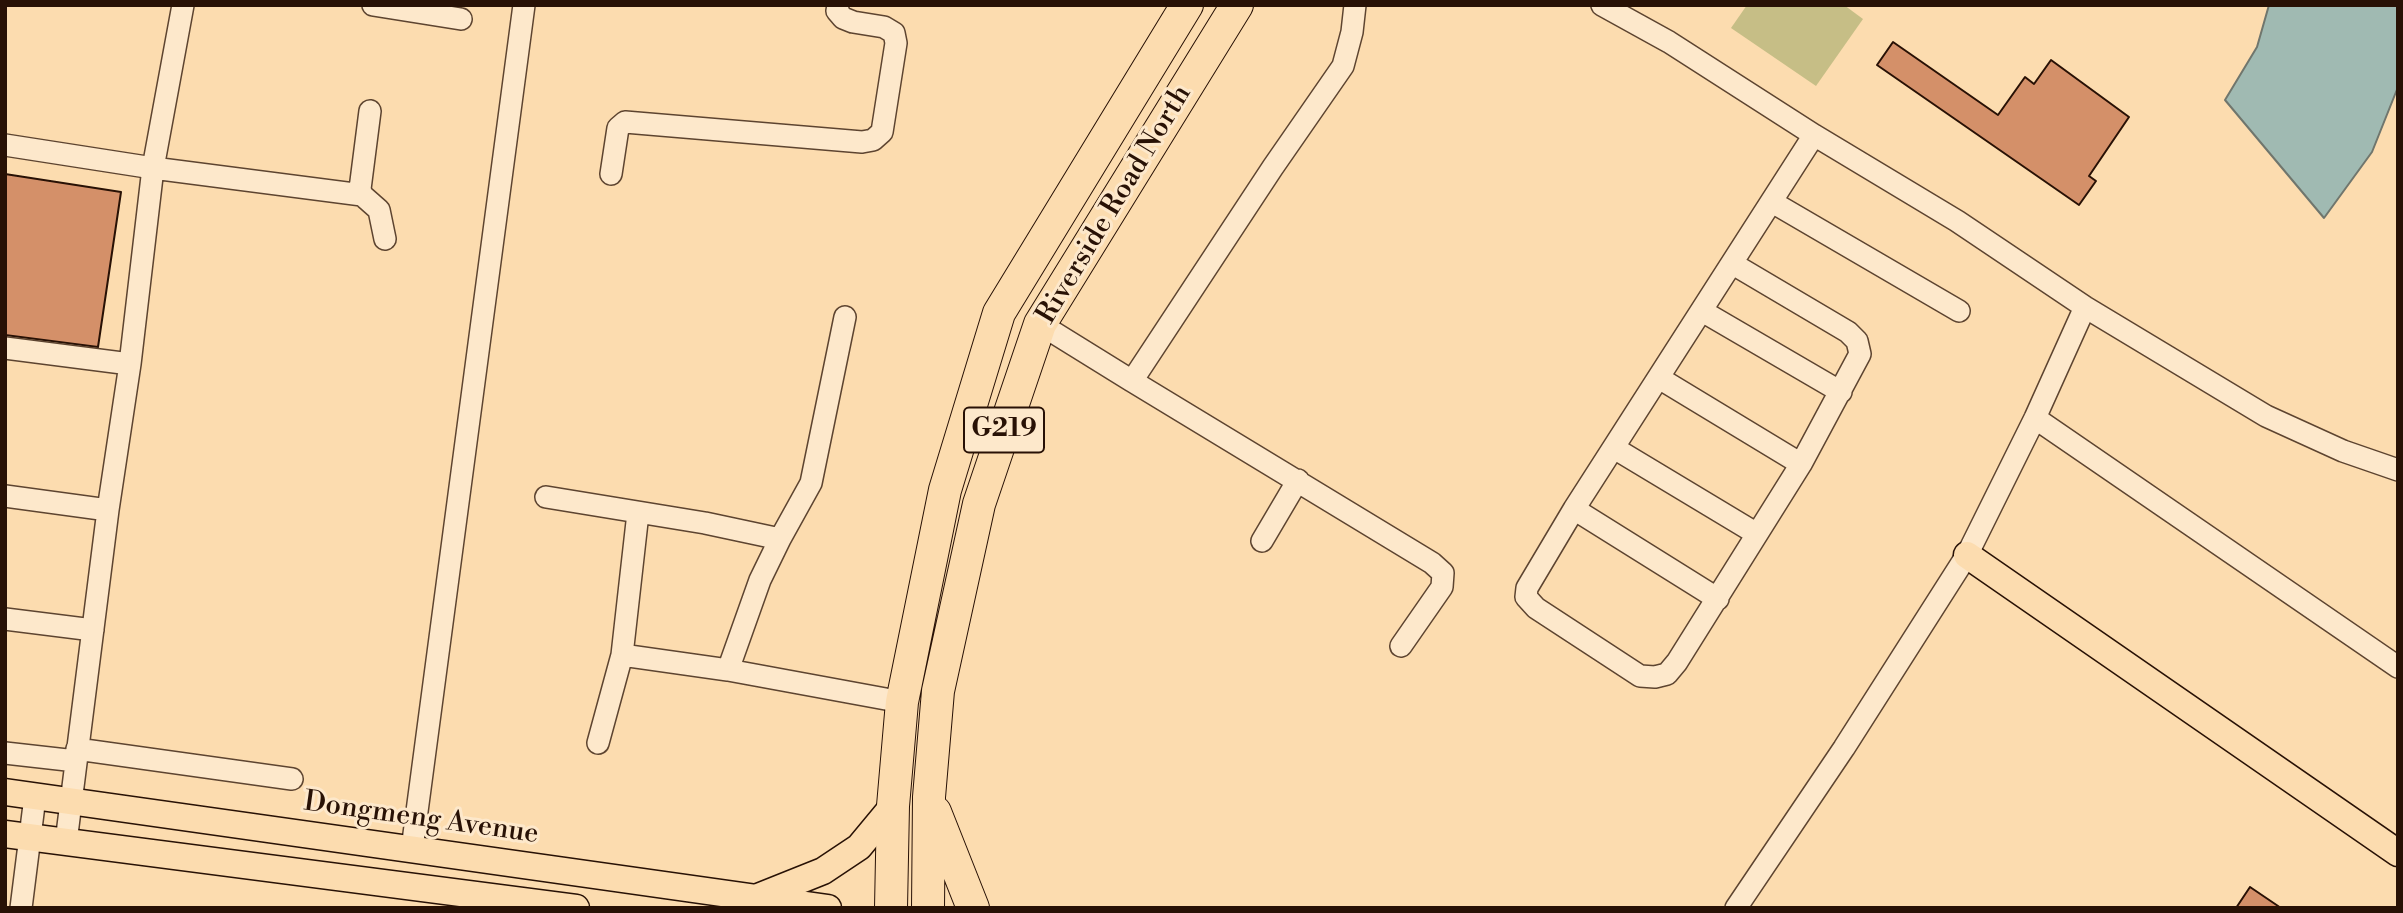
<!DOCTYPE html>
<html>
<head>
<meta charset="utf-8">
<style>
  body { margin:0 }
  #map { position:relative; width:2403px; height:913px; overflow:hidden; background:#fcdcaf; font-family:"Libre Bodoni",serif }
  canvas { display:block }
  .frame { position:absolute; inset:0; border:7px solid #281105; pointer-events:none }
</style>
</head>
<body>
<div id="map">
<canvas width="2403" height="913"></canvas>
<div class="frame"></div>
</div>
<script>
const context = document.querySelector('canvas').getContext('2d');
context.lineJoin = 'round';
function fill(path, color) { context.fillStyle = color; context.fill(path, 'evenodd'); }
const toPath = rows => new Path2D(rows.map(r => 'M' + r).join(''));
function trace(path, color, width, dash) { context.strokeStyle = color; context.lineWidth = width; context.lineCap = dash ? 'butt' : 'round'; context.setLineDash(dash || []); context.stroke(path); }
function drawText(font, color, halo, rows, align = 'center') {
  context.font = font + ' "Libre Bodoni",serif'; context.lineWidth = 6; context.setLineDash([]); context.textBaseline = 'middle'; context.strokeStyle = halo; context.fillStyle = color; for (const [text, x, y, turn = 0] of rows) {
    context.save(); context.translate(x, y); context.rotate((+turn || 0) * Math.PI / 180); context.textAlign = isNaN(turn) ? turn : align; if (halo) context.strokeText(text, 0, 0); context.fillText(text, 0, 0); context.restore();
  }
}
const green = toPath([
  [1747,5,1844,5,1863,19,1816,86,1731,28]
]);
const water = toPath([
  [2269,5,2398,5,2398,87,2372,152,2324,218,2225,100,2257,47,2269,5]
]);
const building = toPath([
  [1893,42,1998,115,2025,77,2034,84,2051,60,2129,117,2089,176,2096,181,2079,205,1877,65,1893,42],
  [5,174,121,192,98,347,5,335,5,174],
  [2250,887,2281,908,2236,908,2250,887]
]);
const minor = toPath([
  [183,5,153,168,362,195,360,189,370,111],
  [373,5,461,19],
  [1355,5,1352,32,1343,66,1273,167,1132,381,1432,563,1443,573,1442,587,1401,646],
  [1602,5,1669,42,1814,135,1957,221,2085,307,2266,416,2343,451,2398,470],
  [5,145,153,168,130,364,108,510,66,842],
  [611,174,618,128,625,122,862,142,873,140,882,132,896,43,894,33,884,27,853,22,843,18,837,11,838,5],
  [362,195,379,210,385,239],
  [1772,202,1959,311],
  [1733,264,1848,332,1857,341,1860,354,1801,464,1677,662,1667,674,1655,677,1640,676,1536,608,1526,597,1527,588,1574,509,1814,135],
  [1702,311,1841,392],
  [1040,324,1132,381],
  [5,348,130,364],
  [1659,378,1801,464],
  [2035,418,2398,667],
  [1614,448,1757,534],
  [5,496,108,510],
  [546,497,705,523,780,539,760,580,728,670],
  [1574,509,1718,599],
  [780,539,811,483,845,317],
  [1262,541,1298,480],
  [5,619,93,630],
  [622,655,728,670,902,702],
  [598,743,622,655,638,513],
  [77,749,292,779],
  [5,753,76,761],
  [412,849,524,5],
  [21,908,35,797],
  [1736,908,1844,748,1967,555,2035,418,2085,307]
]);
const major = toPath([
  [1967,555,2398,853],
  [5,792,828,908],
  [5,834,576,908],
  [758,897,823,871,859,847,893,806]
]);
const highway = toPath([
  [935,812,973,908],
  [891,908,893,806,902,702,945,490,999,313,1187,5],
  [928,908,929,797,938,691,979,504,1040,324,1237,5]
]);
const shields = [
  [1004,430,80]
];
const shieldNames = [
  ["G219",1004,430]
];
const streetNames = [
  ["Riverside Road North",1115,205,-59],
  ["Dongmeng Avenue",421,819,8]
];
fill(green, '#c6be86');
fill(water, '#a0bab2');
trace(water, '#70766d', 2);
fill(building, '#d49069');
trace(building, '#281105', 2);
trace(minor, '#5d4430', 24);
trace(major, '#281105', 29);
trace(highway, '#281105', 34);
trace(minor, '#fde8cb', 21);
trace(major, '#fcdcaf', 26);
trace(highway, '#fcdcaf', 32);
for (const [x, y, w] of shields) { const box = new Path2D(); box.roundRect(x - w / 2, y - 22.5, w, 45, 5); context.fillStyle = '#fde8cb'; context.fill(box); trace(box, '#281105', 2); }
drawText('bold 26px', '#281105', null, shieldNames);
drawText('28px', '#281105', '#fde8cb', streetNames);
</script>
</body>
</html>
